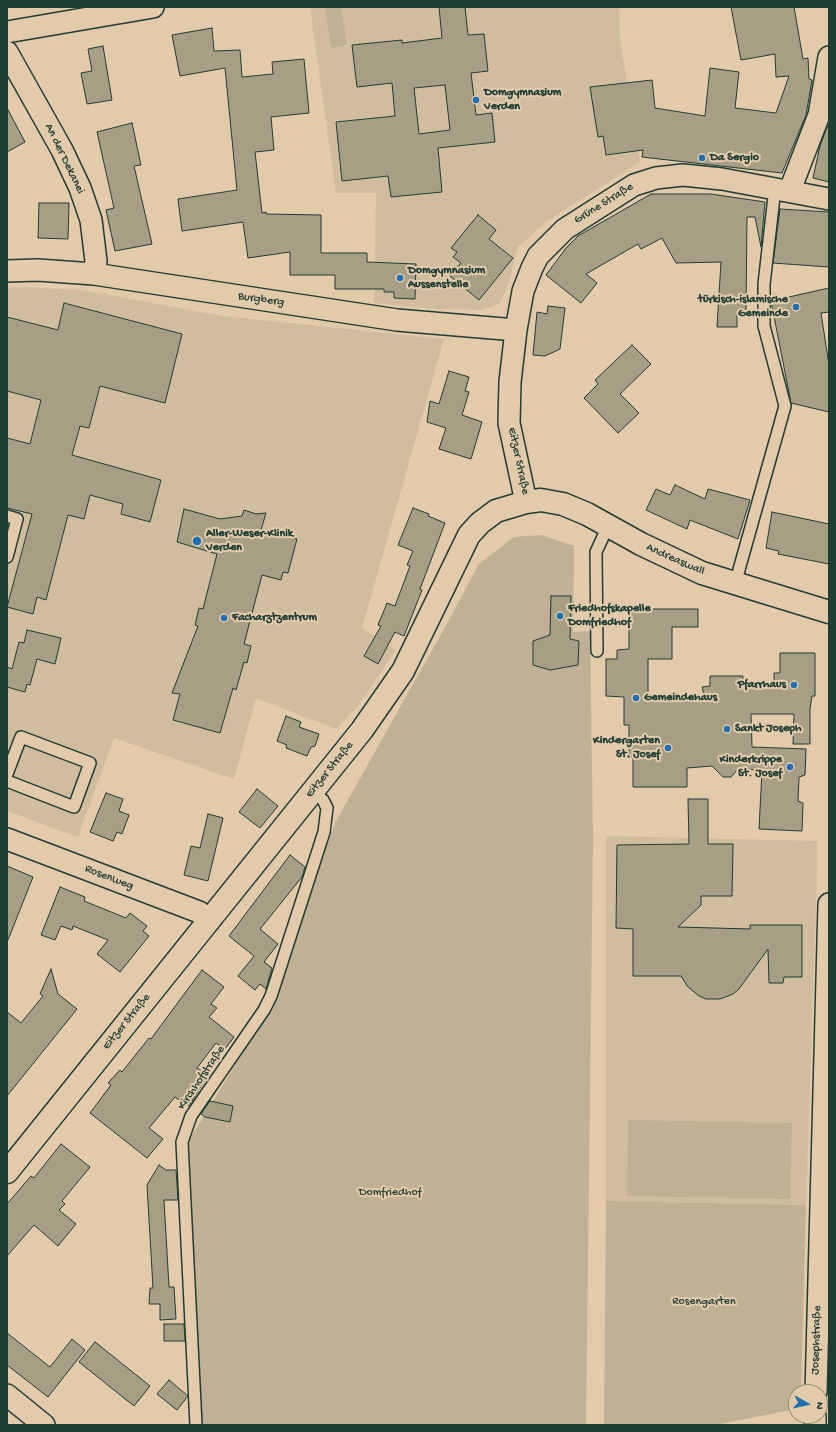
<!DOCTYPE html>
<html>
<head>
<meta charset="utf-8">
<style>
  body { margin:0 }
  #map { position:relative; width:836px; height:1432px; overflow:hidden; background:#e2caab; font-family:"Gochi Hand",sans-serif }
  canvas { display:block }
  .frame { position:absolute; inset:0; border:8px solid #1f3d34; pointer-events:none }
  .north { position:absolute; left:788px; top:1384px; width:40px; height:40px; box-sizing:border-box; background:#e2caab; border:1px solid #94927b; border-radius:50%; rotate:98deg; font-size:11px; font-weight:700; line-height:16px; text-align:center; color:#1f3d34 }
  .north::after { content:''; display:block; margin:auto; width:14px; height:18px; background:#1f6fb2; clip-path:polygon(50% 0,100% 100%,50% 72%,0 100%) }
</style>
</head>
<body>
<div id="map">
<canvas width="836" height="1432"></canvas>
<div class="frame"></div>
<div class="north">N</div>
</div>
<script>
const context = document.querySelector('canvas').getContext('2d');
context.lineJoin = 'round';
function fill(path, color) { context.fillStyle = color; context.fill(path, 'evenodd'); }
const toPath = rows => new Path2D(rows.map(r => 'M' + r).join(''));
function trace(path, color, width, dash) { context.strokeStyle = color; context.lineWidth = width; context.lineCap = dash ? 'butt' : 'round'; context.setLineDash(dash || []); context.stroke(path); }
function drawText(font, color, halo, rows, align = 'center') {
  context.font = font + ' "Gochi Hand",sans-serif'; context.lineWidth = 4; context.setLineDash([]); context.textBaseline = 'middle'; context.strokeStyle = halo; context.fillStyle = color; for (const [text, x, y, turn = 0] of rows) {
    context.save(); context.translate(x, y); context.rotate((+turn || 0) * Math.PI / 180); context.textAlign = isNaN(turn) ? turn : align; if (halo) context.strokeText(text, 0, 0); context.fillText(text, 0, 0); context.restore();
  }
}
const built = toPath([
  [310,7,619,7,620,39,640,162,546,222,518,247,507,289,499,304,482,310,435,309,374,303,376,193,336,193],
  [15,287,82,290,223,316,444,339,362,628,396,650,359,705,336,729,256,698,234,779,114,738,78,837,7,811,7,288],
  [606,836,818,841,806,1205,606,1201]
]);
const green = toPath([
  [325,7,341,7,347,45,331,48],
  [541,535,574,546,573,632,590,631,593,839,586,1425,202,1425,188,1142,266,1015,335,823,444,629,479,564,514,537],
  [628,1120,792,1123,790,1199,627,1196],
  [606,1201,806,1205,801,1392,796,1392,796,1409,715,1425,604,1425]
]);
const building = toPath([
  [439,7,465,7,468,35,484,34,488,71,471,73,476,115,492,113,495,142,438,148,442,192,391,197,388,176,342,181,336,122,395,116,392,83,357,87,352,45,402,40,402,43,442,38,439,7],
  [445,85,450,130,419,134,414,88,445,85],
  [731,7,794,7,803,59,808,58,809,79,812,80,806,115,782,173,642,157,643,150,606,155,603,136,598,137,590,87,652,80,655,108,705,116,710,68,739,72,735,108,776,113,789,76,776,77,775,54,741,60,731,7],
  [212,28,214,51,240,50,242,77,273,74,272,62,304,59,309,113,271,117,274,150,255,152,262,213,266,212,266,214,321,215,321,253,367,253,367,262,416,264,415,299,394,298,394,292,384,292,384,289,335,289,335,275,290,275,290,252,248,258,243,222,182,231,178,199,237,190,225,68,180,76,172,35,212,28],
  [103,46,112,100,87,104,81,73,92,71,88,49,103,46],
  [7,108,25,142,7,152,7,108],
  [132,123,141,165,134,166,152,244,115,251,106,210,114,208,97,132,132,123],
  [827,127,829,128,829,182,813,178,820,146,827,127],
  [651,194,711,194,765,202,761,247,755,217,747,217,746,312,737,313,737,327,717,327,721,262,676,263,662,238,641,249,638,244,586,274,597,283,581,303,546,275,566,248,578,236,651,194],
  [39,203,69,203,68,239,38,238,39,203],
  [780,209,829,212,829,267,773,263,780,209],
  [478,215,496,230,489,239,513,258,479,300,450,276,461,263,453,257,457,252,451,248,478,215],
  [829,288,829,312,821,313,829,365,829,412,791,403,771,301,829,288],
  [64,303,182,334,165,403,100,386,89,428,80,426,72,455,161,480,150,522,121,514,123,504,90,495,84,519,68,515,46,600,37,597,33,614,7,607,32,514,7,508,7,438,30,444,41,400,7,391,7,317,58,330,64,303],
  [548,306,565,308,560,349,545,356,533,355,537,312,547,314,548,306],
  [632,345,651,364,620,394,639,413,618,433,584,398,598,384,595,380,632,345],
  [449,371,469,377,465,391,469,392,462,415,482,422,471,459,439,449,446,428,427,422,430,401,439,404,449,371],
  [675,485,705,499,708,489,750,500,738,539,690,520,687,529,646,510,656,489,670,495,675,485],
  [413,508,429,514,428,516,445,523,420,589,422,590,404,636,395,632,378,664,364,656,381,626,378,625,387,603,395,606,410,566,407,565,413,551,398,545,413,508],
  [184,509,220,519,242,516,244,510,256,514,266,513,261,530,297,539,288,573,283,572,281,580,262,575,244,644,251,646,247,663,244,662,236,690,233,688,220,733,173,720,180,694,172,693,198,626,195,625,199,608,203,609,217,554,177,542,184,509],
  [772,512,829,524,829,564,778,554,779,551,766,548,772,512],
  [551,596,571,596,570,639,579,641,578,665,550,670,533,665,533,641,550,635,551,596],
  [629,609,698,609,698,627,672,627,672,659,648,659,648,699,705,699,702,687,710,686,710,676,743,676,742,687,774,685,774,673,780,673,780,653,815,653,815,696,812,696,810,709,810,744,793,744,794,714,751,714,752,747,806,749,805,775,799,777,798,801,803,803,802,831,759,829,762,771,739,768,731,777,723,777,712,766,687,768,687,787,633,787,633,757,629,757,629,725,624,725,624,697,606,696,606,659,617,659,617,650,629,649,629,609],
  [27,630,61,638,55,664,37,659,30,685,27,684,25,692,7,687,7,667,12,669,19,642,24,643,27,630],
  [286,716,301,722,299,727,319,734,315,746,311,747,307,756,286,748,287,745,277,741,286,716],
  [257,789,278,806,260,828,239,812,257,789],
  [106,793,123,799,119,811,129,815,122,834,117,832,113,841,90,832,106,793],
  [688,799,708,799,708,844,733,844,732,896,701,896,701,905,678,927,750,929,750,925,802,925,802,977,784,977,783,983,769,983,768,949,739,989,733,994,720,999,706,999,699,996,688,987,681,976,633,976,633,929,616,928,617,845,689,844,688,799],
  [208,814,223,818,208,881,184,875,191,846,200,848,208,814],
  [290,855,305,867,302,877,260,929,278,944,264,962,272,968,266,989,260,984,255,990,238,976,254,956,229,936,290,855],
  [7,866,33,877,8,940,7,940,7,866],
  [60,887,85,897,84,901,126,918,130,913,147,926,143,931,149,936,120,972,97,954,108,940,73,926,72,930,61,926,55,940,41,935,60,887],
  [51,969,58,994,77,1009,7,1096,7,1012,21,1023,43,996,40,994,51,969],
  [202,970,224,987,211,1004,217,1008,209,1017,234,1037,225,1049,216,1043,197,1068,208,1075,189,1106,175,1097,149,1128,163,1139,147,1158,90,1113,111,1085,108,1083,120,1070,122,1072,149,1038,151,1039,202,970],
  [210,1101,233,1106,230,1122,205,1117,201,1114,210,1101],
  [61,1144,90,1167,62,1201,65,1204,59,1210,76,1224,58,1246,34,1225,7,1256,7,1204,31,1176,34,1178,61,1144],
  [159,1165,166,1170,176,1170,178,1200,164,1200,169,1287,174,1287,176,1319,160,1320,160,1304,149,1304,150,1288,153,1288,147,1185,159,1165],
  [164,1324,184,1324,185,1341,164,1341,164,1324],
  [7,1333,50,1367,72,1339,85,1350,48,1397,7,1365,7,1333],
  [95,1342,150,1386,134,1406,79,1362,95,1342],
  [169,1380,188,1396,177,1410,157,1394,169,1380]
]);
const lane = toPath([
  [7,516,17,519,7,557],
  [735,584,785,406,764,326,764,284,775,188],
  [597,651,596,552,608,526],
  [7,774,21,737,90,763,74,807,7,781],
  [196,1425,182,1142,191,1116,264,1010,271,996,324,832,327,808,323,800,313,791]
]);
const street = toPath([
  [7,32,153,7],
  [7,52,62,150,80,188,91,220,96,261,94,274],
  [790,190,819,115,829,57],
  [7,271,38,270,94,274,397,320,516,330],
  [526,502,509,423,510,382,516,330,523,291,532,268,538,256,565,229,634,185,656,178,683,175,722,179,829,199],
  [7,839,199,912,210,920],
  [816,1392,829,904],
  [7,1395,44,1425],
  [815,1425,815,1416]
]);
const secondary = toPath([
  [7,1172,362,730,403,671,469,535,480,523,496,511,526,502,541,500,563,504,587,514,641,544,702,573,829,612]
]);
const markers = [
  [476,100,4,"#1f6fb2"],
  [702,158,4,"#1f6fb2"],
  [400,278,4,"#1f6fb2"],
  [796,307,4,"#1f6fb2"],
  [197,541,5,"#1f6fb2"],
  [560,616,4,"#1f6fb2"],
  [224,618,4,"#1f6fb2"],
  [794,685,4,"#1f6fb2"],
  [636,698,4,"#1f6fb2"],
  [727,729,4,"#1f6fb2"],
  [668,748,4,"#1f6fb2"],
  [790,767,4,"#1f6fb2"]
];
const poiNames = [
  ["Domgymnasium",484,93],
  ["Verden",484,107],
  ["Da Sergio",710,158],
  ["Domgymnasium",408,271],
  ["Aussenstelle",408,285],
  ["türkisch-islamische",788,300,"right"],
  ["Gemeinde",788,314,"right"],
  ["Aller-Weser-Klinik",206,534],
  ["Verden",206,548],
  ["Friedhofskapelle",568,609],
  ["Domfriedhof",568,623],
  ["Facharztzentrum",232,618],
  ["Pfarrhaus",786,685,"right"],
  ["Gemeindehaus",644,698],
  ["Sankt Joseph",735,729],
  ["Kindergarten",660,741,"right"],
  ["St. Josef",660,755,"right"],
  ["Kinderkrippe",782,760,"right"],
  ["St. Josef",782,774,"right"]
];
const streetNames = [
  ["An der Dekanei",64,159,64],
  ["Grüne Straße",604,204,-32],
  ["Burgberg",261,300,8],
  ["Eitzer Straße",518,461,78],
  ["Andreaswall",675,560,24],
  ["Eitzer Straße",330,770,-51],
  ["Rosenweg",109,878,21],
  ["Eitzer Straße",127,1022,-51],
  ["Kirchhofstraße",202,1078,-56],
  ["Josephstraße",817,1340,-88]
];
const parkNames = [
  ["Domfriedhof",390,1193],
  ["Rosengarten",704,1302]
];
fill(built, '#d0bda0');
fill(green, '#bfb096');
fill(building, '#a69f86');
trace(building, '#1f3d34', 1);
trace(lane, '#1f3d34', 14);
trace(street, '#1f3d34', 24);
trace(secondary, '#1f3d34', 25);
trace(lane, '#e2caab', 11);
trace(street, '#e2caab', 21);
trace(secondary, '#e2caab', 22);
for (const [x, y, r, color] of markers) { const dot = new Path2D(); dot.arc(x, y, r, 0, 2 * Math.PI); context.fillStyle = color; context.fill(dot); trace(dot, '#e2caab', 1.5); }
drawText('bold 12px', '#1f3d34', '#e2caab', poiNames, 'left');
drawText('12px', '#1f3d34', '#e2caab', streetNames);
drawText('12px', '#274339', '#e2caab', parkNames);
</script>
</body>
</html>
